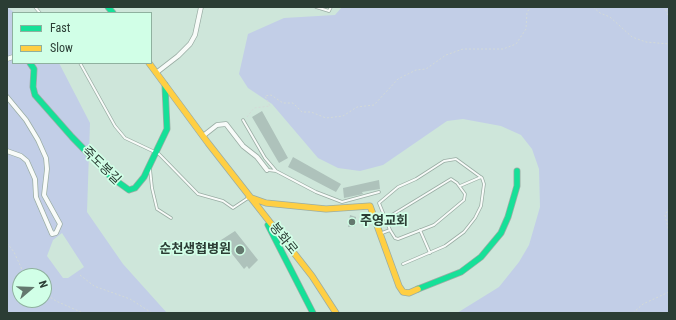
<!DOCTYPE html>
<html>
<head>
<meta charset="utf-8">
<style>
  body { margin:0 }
  #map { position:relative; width:676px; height:320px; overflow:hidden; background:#cee6da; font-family:"Roboto Condensed",sans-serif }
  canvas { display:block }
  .frame { position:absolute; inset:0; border:8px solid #2b3d34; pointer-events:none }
  .legend { position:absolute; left:12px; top:12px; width:140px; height:52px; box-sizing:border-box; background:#d1ffe7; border:1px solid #8fb19f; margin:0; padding:5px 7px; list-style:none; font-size:12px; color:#2b3d34 }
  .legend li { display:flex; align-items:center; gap:8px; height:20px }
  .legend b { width:20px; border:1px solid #8fb19f }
  .north { position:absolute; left:12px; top:268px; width:40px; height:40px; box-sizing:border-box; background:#d1ffe7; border:1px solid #8fb19f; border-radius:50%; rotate:71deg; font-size:11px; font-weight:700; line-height:16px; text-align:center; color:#2b3d34 }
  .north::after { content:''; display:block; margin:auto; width:14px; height:18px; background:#64786e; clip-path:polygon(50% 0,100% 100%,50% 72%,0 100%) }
</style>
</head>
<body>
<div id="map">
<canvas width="676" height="320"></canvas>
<div class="frame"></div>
<ul class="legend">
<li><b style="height:5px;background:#16e098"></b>Fast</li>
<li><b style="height:5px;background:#ffcf43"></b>Slow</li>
</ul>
<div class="north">N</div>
</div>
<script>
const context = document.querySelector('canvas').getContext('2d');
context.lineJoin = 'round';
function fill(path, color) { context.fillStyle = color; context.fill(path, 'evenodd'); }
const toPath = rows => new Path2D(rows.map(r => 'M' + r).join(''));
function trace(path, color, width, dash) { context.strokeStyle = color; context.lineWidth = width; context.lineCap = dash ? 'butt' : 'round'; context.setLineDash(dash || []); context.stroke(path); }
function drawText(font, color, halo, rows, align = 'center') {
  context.font = font + ' "Roboto Condensed","Noto Sans KR",sans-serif'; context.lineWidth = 3.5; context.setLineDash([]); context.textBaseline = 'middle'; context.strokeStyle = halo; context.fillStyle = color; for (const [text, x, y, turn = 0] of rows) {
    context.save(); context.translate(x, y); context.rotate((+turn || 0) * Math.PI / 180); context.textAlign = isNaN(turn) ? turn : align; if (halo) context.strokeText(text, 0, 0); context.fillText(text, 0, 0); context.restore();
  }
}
const green = toPath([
  [7,7,15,13,13,13,13,63,59,63,90,123,87,212,123,264,167,313,7,313],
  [62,233,84,267,68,278,63,278,47,256,53,240],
  [20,276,44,276,44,300,20,300],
  [342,7,669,7,669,313,457,313,499,287,519,262,529,245,540,207,539,169,532,149,521,135,501,126,463,119,447,121,383,165,360,171,338,168,318,158,272,104,248,88,239,74,248,34,284,18,335,15]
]);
const building = toPath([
  [262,111,288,158,279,163,252,117],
  [293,157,341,184,336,192,288,167],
  [379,180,380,189,362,192,363,194,344,198,343,188],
  [350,215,356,217,355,226,348,227],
  [235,231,258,260,249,269,247,266,244,269,221,240]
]);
const path = toPath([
  [593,7,600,13,610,17,632,37,646,42,669,44],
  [663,7,665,8,669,18],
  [669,63,669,64],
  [247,117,254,108,270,106,265,96,271,95,283,103,293,103,302,112,311,112,326,118,343,116,357,107,374,105,398,79,416,70,426,69,446,55,463,49,503,49,516,44,526,29,527,12,531,7],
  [669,208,665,215,669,232],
  [7,243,14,252,25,276],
  [80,275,94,286,130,299,152,313],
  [44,293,56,301,83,313],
  [633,313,643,304,669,292]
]);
const lane = toPath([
  [35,7,40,13],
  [316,7,329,11,331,7],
  [80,63,115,126,125,138,159,154,198,194,223,201,233,208,248,198],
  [243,120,265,158,276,171],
  [150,169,152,188,157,209,171,218],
  [268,170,276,171,316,192,342,202,379,192],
  [460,186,481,177],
  [387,218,451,179,457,183,465,194,464,200,434,225,398,239,395,238,390,230],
  [420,230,430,253],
  [382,233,390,230,379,203,398,187,416,179,444,161,456,159,482,178,484,184,481,206,475,218,464,232,445,246,403,264]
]);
const street = toPath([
  [7,59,13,57],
  [156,73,178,56,190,44,195,35,201,7],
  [7,97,26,120,38,140,46,158,47,169,44,195,60,224,56,233,52,234,36,197,35,179,27,161,21,156,7,151],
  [203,136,217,125,226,124,243,146,257,157,267,170]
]);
const fast = toPath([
  [108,7,113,13],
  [30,63,34,69,33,87,35,95,72,137,111,177,129,190,135,188,144,177,167,129,165,85],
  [268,225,313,313],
  [418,289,461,272,481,257,501,233,508,217,517,186,517,171]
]);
const slow = toPath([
  [149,63,208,143,312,276,336,313],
  [249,197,266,203,326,209,370,206,399,286,403,292,409,293,418,289]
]);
const markers = [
  [352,222,4,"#64786e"],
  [240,250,5,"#64786e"]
];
const streetNames = [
  ["죽도봉길",101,166,44],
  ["봉화로",283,239,51]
];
const poiNames = [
  ["주영교회",360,222],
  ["순천생협병원",231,250,"right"]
];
fill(green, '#c2cee7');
fill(building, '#aec2bb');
trace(lane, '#9aada4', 3.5);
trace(street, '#9aada4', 5.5);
trace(fast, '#9aada4', 7);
trace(slow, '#9aada4', 7);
trace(path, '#d3dad7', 1, [2, 2]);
trace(lane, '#f8fbf9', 2);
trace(street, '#f8fbf9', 4);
trace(fast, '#16e098', 5.5);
trace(slow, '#ffcf43', 5.5);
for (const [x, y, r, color] of markers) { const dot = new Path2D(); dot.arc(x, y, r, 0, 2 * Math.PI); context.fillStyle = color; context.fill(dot); trace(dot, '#d1ffe7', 1.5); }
drawText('13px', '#2b3d34', '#d1ffe7', streetNames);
drawText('bold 13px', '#2b3d34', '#d1ffe7', poiNames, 'left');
</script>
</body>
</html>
